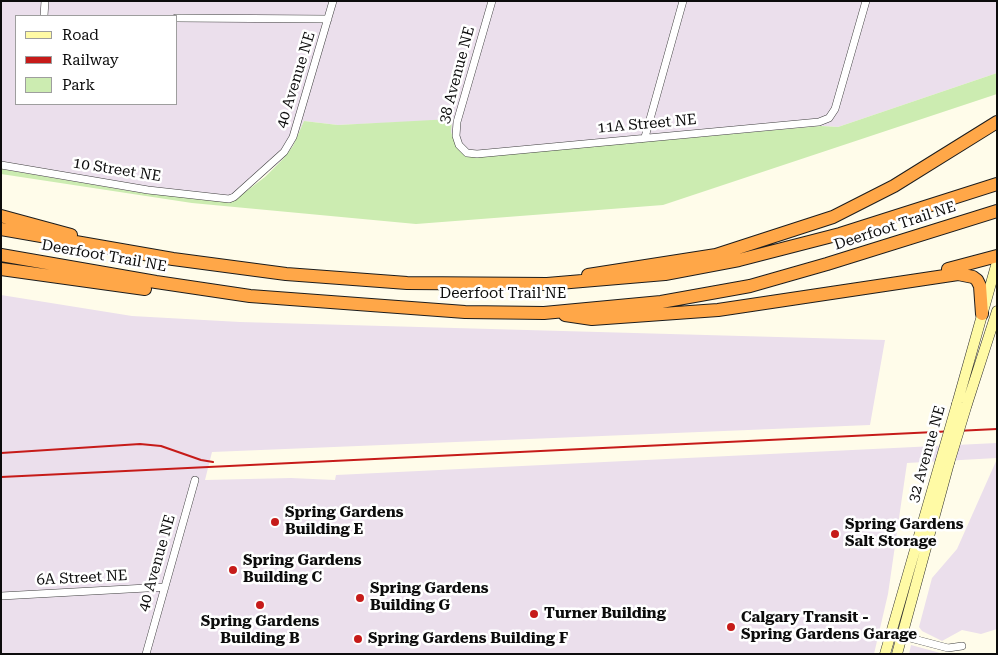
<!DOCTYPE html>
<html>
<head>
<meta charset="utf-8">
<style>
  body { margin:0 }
  #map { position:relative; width:998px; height:655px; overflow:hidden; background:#fffcea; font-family:"Roboto Serif",serif }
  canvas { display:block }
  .frame { position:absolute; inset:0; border:2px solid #0c0c0c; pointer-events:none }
  .legend { position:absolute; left:15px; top:15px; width:162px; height:90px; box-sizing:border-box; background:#fff; border:1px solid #9e9e9e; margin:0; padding:6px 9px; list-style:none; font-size:15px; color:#0c0c0c }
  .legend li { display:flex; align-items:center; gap:10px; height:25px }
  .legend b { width:25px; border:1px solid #9e9e9e }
</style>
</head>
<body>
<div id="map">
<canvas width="998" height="655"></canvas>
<div class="frame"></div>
<ul class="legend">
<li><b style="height:6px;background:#fffaa5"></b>Road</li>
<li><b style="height:6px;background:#c61b19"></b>Railway</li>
<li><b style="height:14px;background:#ccecb1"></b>Park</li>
</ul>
</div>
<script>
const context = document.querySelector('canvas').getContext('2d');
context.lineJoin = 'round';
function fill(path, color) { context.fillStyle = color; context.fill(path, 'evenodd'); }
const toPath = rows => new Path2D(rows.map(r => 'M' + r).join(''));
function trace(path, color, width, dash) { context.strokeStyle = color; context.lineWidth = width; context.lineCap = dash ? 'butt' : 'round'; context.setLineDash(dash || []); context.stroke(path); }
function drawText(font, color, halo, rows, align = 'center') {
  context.font = font + ' "Roboto Serif",serif'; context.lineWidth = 5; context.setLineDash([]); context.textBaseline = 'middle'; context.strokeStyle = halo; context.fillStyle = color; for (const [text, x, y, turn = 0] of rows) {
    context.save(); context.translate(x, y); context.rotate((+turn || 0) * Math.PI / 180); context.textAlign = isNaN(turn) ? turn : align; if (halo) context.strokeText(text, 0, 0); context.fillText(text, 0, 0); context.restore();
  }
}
const industrial = toPath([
  [1,1,997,1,997,73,838,127,821,126,476,157,456,146,451,132,452,120,338,125,304,121,293,146,283,159,236,200,225,203,142,193,1,169],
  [16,16,176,16,176,104,16,104],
  [1,295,132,316,240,322,885,340,870,425,212,452,205,480,291,478,335,480,336,475,997,443,997,458,907,463,888,594,874,654,1,654],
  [997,459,997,629,981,634,962,630,942,641,922,631,919,627,932,578,957,549],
  [911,645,944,654,909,654]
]);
const green = toPath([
  [997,73,997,94,663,205,416,224,192,203,1,174,1,169,142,193,232,202,265,177,283,159,293,146,304,121,338,125,452,119,451,132,456,146,476,157,821,126,838,127]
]);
const minor = toPath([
  [492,1,457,122,456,136,459,145,467,153,477,154,819,122,829,118,835,109,866,1],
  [44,16,45,1],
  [176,18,328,19],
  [645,137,683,1],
  [1,165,148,190,229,199,234,197,284,152,293,137,333,1],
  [1,596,165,587],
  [891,633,948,648,962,646],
  [146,654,195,480]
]);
const secondary = toPath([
  [957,404,997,262],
  [967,404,997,311],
  [885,654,940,463],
  [897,654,949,463]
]);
const motorway = toPath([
  [1,216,71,235],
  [1,229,173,259,286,274,407,283,547,284,665,274,739,260,840,234,997,184],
  [1,255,156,282,250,296,465,312,544,313,661,302,750,286,827,264,997,211],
  [1,269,145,289],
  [948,269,997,256],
  [588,275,716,255,833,217,894,186,997,122],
  [565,315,592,319,718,310,958,274,973,277,977,280,980,286,982,314]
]);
const rail = toPath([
  [1,453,140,444,161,446,201,460,213,462],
  [1,477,997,429]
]);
const secondaryBridge = toPath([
  [940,463,957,404],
  [949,463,967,404]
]);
const markers = [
  [275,522,5,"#c61b19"],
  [835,534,5,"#c61b19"],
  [233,570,5,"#c61b19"],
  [360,598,5,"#c61b19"],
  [260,605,5,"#c61b19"],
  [534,614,5,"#c61b19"],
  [731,627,5,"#c61b19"],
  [358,639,5,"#c61b19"]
];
const streetNames = [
  ["38 Avenue NE",457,75,-75],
  ["40 Avenue NE",296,80,-73],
  ["11A Street NE",647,124,-5],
  ["10 Street NE",117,170,9],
  ["Deerfoot Trail NE",895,226,-18],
  ["Deerfoot Trail NE",104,256,10],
  ["Deerfoot Trail NE",503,294],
  ["32 Avenue NE",927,454,-74],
  ["40 Avenue NE",157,563,-74],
  ["6A Street NE",82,578,-3]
];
const poiNames = [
  ["Spring Gardens",285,513],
  ["Building E",285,530],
  ["Spring Gardens",845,525],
  ["Salt Storage",845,542],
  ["Spring Gardens",243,561],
  ["Building C",243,578],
  ["Spring Gardens",370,589],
  ["Building G",370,606],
  ["Turner Building",544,614],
  ["Calgary Transit -",741,618],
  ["Spring Gardens Garage",741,635],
  ["Spring Gardens",260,622,"center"],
  ["Building B",260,639,"center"],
  ["Spring Gardens Building F",368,639]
];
fill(industrial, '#ebdfec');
fill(green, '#ccecb1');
trace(minor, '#3f3f3f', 8);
trace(secondary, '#2e2e2e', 11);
trace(motorway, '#1d1d1d', 14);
trace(minor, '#fff', 7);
trace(secondary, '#fffaa5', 10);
trace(motorway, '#ffa748', 12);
trace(rail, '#c61b19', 2);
trace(secondaryBridge, '#2e2e2e', 11, []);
trace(secondaryBridge, '#fffaa5', 10);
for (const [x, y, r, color] of markers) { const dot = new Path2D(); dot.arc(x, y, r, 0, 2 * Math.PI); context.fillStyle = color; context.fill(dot); trace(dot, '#fff', 2); }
drawText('15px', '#0c0c0c', '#fff', streetNames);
drawText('bold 15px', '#0c0c0c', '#fff', poiNames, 'left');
</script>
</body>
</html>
